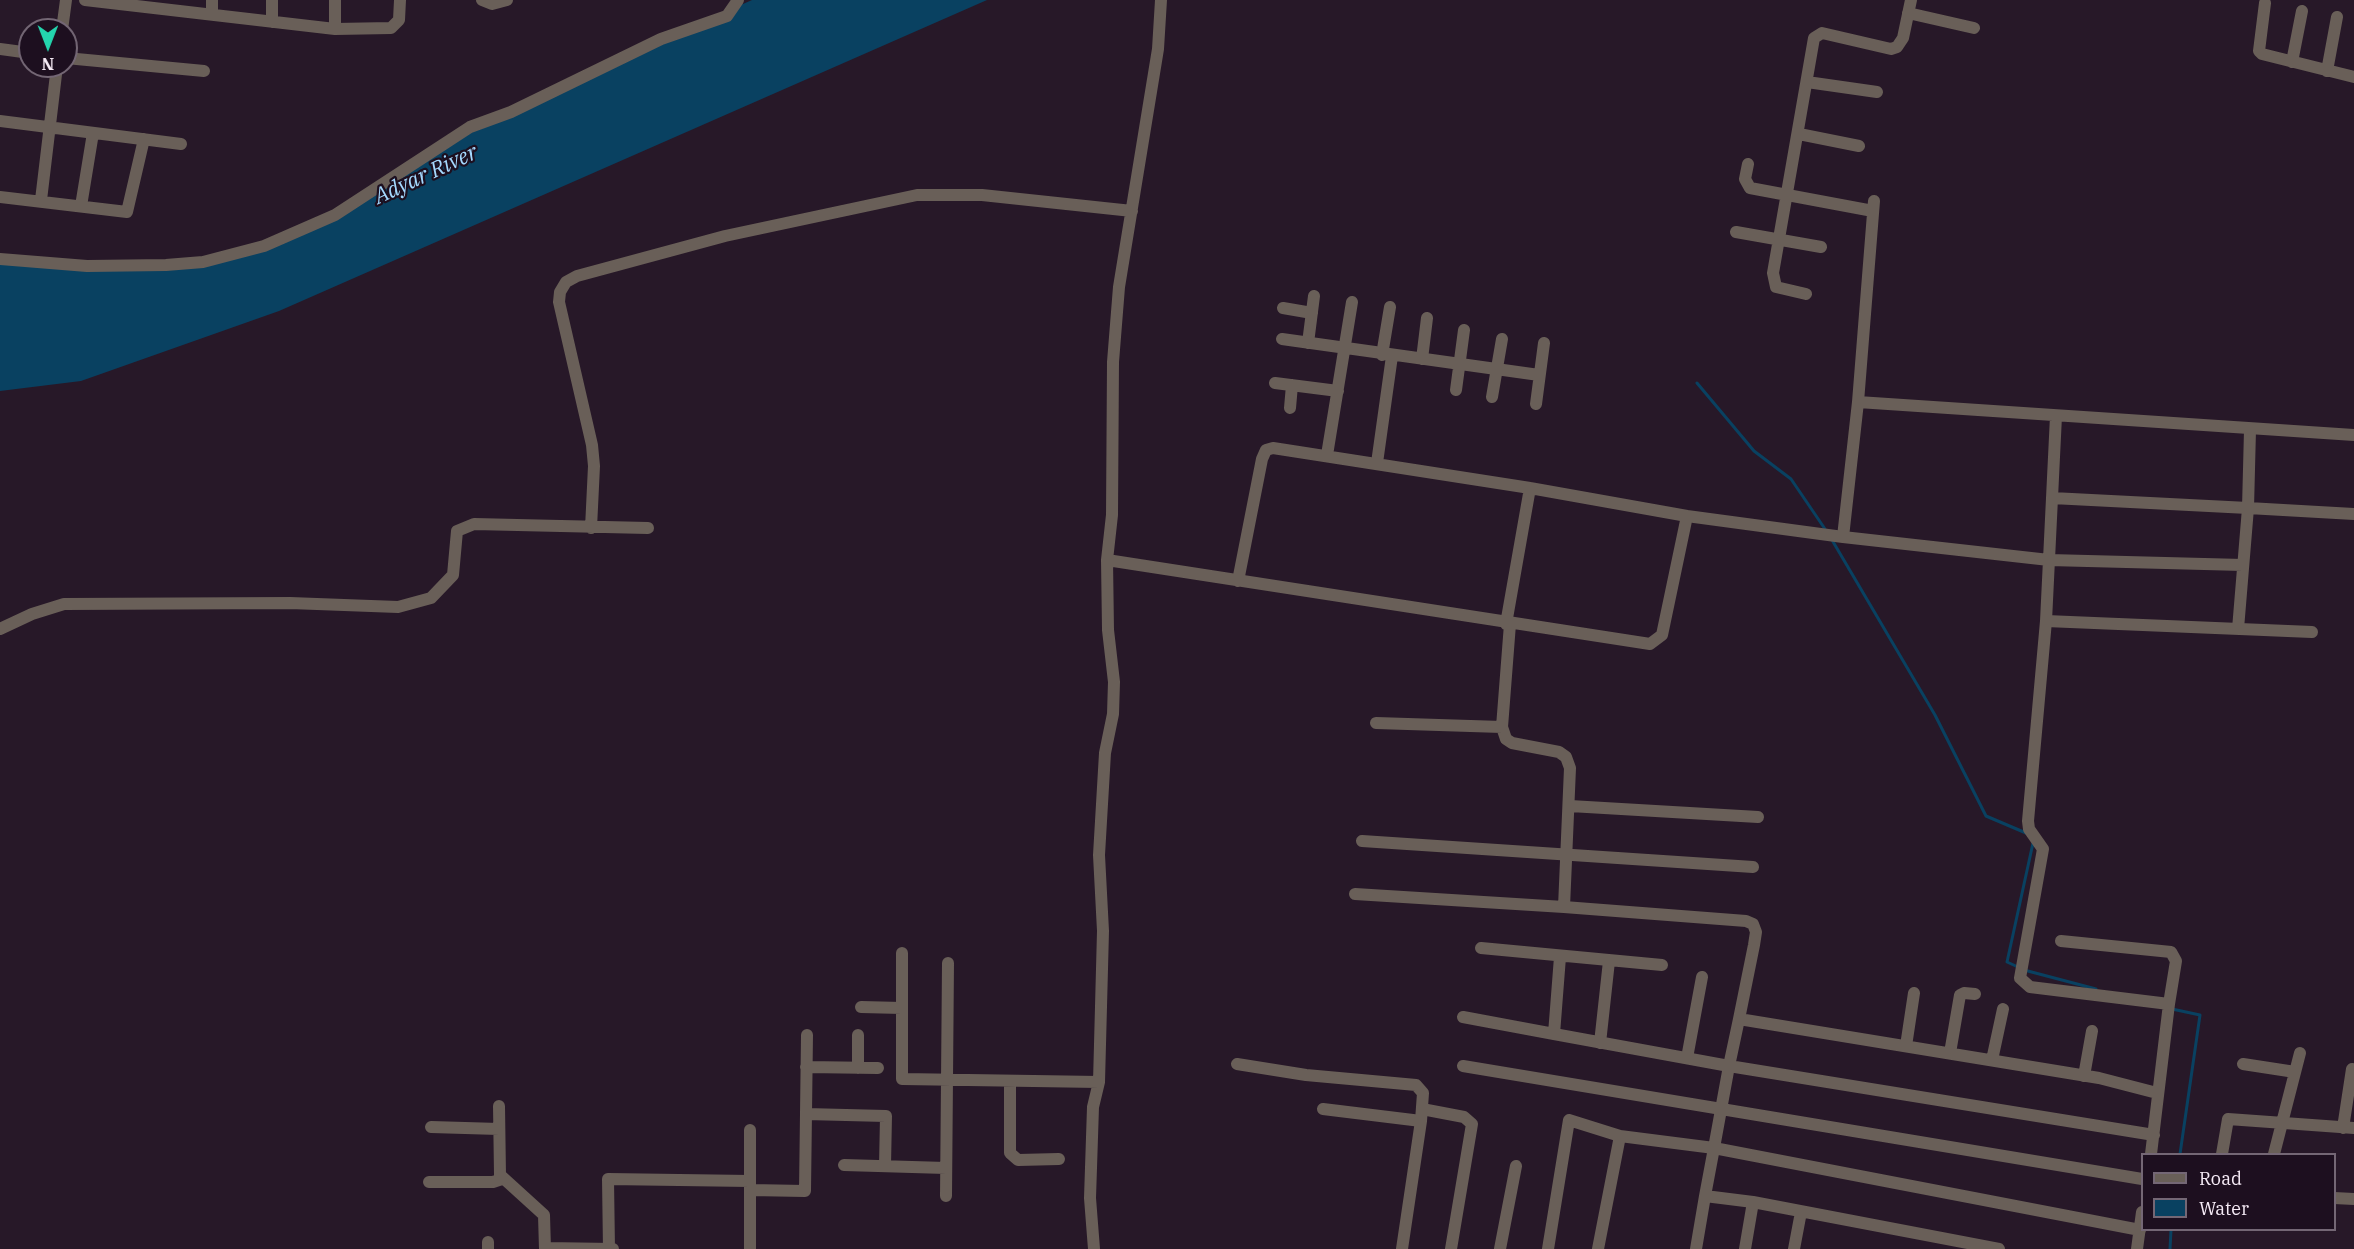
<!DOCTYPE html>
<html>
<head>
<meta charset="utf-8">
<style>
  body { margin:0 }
  #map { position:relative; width:2354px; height:1249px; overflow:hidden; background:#271828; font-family:"IBM Plex Serif",serif }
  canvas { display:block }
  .legend { position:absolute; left:2141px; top:1153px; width:195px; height:78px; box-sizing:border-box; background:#1d0f1f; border:2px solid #746775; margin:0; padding:8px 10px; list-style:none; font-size:18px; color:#f6ebf6 }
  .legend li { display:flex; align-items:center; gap:12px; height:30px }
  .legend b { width:30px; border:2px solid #746775 }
  .north { position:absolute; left:18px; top:18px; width:60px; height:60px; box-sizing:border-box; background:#1d0f1f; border:2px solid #746775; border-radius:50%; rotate:180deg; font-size:16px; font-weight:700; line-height:24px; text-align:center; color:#f6ebf6 }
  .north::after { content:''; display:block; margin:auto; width:21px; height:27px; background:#24d5ae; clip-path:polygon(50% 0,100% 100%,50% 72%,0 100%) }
</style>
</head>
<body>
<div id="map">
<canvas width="2354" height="1249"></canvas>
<ul class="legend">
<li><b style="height:8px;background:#695f58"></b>Road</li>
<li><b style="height:16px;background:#094161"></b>Water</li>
</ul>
<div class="north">N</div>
</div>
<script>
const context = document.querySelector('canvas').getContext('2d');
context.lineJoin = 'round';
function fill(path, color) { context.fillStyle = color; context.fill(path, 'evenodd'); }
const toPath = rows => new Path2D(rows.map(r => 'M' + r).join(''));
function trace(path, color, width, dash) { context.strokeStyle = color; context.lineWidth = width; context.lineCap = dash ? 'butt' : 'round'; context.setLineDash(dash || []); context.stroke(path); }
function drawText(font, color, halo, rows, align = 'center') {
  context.font = font + ' "IBM Plex Serif",serif'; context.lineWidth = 4.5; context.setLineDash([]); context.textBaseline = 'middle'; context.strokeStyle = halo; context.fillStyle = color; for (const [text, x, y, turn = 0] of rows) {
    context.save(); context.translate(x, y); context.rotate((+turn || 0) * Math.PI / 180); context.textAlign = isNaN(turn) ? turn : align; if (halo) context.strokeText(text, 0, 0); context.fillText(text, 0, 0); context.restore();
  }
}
const water = toPath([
  [752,0,987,0,279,311,81,381,0,391,0,258,64,264,205,262,321,223,503,110]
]);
const stream = toPath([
  [1697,383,1754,451,1791,479,1825,529],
  [1832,540,1935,715,1986,816,2026,833],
  [2018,967,2007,962,2033,843],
  [2024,970,2096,989],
  [2172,1009,2200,1015,2180,1154],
  [2170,1249,2171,1230]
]);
const minor = toPath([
  [85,0,335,29,391,28,399,20,400,0],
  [212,0,212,13],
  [335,0,335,29],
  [482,0,492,4,507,0],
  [2265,3,2259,51,2262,54,2354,77],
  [1908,13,1974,28],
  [272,22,272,0],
  [62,30,66,0],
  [0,49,30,53],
  [66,58,204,71],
  [2292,62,2302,11],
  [2327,71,2337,17],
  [1807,82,1877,92],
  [0,121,181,144],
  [1799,134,1859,146],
  [1748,164,1745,179,1750,188,1873,211],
  [0,197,127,212,144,139],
  [41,200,57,66],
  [81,206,93,133],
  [1736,232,1821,247],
  [0,259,87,266,166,265,203,262,264,246,335,215,470,127,511,112,661,39,727,16,738,0],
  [1806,294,1776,287,1773,273,1814,38,1822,33,1891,49,1897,47,1903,38,1911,0],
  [1283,308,1312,313],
  [1282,339,1539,375],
  [1308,343,1314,296],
  [1382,355,1390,307],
  [1422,359,1427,318],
  [1275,383,1338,391],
  [1456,390,1464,330],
  [1492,397,1502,339],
  [1858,402,1874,201],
  [1536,404,1544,343],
  [1290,408,1292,385],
  [2056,416,2046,621,2028,821,2029,829,2043,849,2020,978,2030,987,2169,1004,2151,1154],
  [2250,430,2248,508,2354,514],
  [1327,455,1352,302],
  [1377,463,1392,356],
  [2052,498,2248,508,2238,629],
  [591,528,594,466,592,445,559,302,560,292,566,282,577,276,725,236,917,195,982,195,1132,211],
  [1843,537,2049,560,2243,565],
  [1107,560,1650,644,1662,635,1687,516,1843,537,1858,402,2354,435],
  [1238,581,1262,459,1266,450,1273,448,1530,488,1687,516],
  [2046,621,2312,632],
  [1506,624,1530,488],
  [1510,624,1502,727,1506,739,1512,743,1559,752,1566,757,1570,768,1564,907,1746,921,1753,924,1756,932,1754,945,1739,1019,2099,1078,2157,1093],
  [0,629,32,614,64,604,290,603,398,607,431,598,453,575,457,531,474,524,648,528],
  [1376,723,1502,727],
  [1570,806,1758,817],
  [1362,841,1753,867],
  [1355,894,1564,907],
  [2061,941,2171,952,2176,961,2169,1004],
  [1481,948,1662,965],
  [902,953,902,1079,1099,1082],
  [861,1007,902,1008],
  [1463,1017,1554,1034,1560,957],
  [1554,1034,1729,1066,1739,1019],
  [1600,1043,1609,961],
  [1906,1046,1914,993],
  [1950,1053,1960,995,1964,993,1975,994],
  [1687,1058,1702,977],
  [1992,1060,2003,1009],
  [1237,1064,1306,1075,1416,1085,1423,1093,1421,1121],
  [2243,1064,2295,1072],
  [1463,1066,2142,1179],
  [806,1067,878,1068],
  [858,1068,858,1035],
  [2084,1076,2092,1031],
  [1010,1081,1010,1153,1018,1160,1059,1159],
  [499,1106,500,1175,544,1215,545,1249],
  [1323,1109,1421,1121,1402,1249],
  [1422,1109,1464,1117,1472,1124,1451,1249],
  [806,1114,886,1116,885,1166],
  [431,1127,499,1129],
  [2343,1128,2352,1069],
  [2222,1154,2228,1119,2354,1128],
  [2274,1154,2300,1053],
  [844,1165,946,1168],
  [429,1182,493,1182,502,1179],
  [750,1190,805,1191,807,1035],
  [946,1196,948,963],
  [2334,1198,2354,1199],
  [2140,1230,1714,1148,1729,1066,2154,1135],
  [488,1242,488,1249],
  [545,1248,613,1249],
  [609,1249,608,1179,750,1181],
  [750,1249,750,1130],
  [1094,1249,1090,1198,1093,1107,1099,1082,1103,931,1099,855,1105,753,1113,714,1114,682,1108,630,1107,560,1112,515,1113,362,1119,287,1158,49,1161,0],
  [1500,1249,1516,1166],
  [1548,1249,1569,1120,1620,1136,1714,1148,1705,1196,1753,1202,1999,1249],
  [1598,1249,1620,1136],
  [1696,1249,1705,1196],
  [1745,1249,1753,1202],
  [1794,1249,1801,1212],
  [2137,1249,2142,1212]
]);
const waterNames = [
  ["Adyar River",426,175,-25]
];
fill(water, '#094161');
trace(stream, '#094161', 3);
trace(minor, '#695f58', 12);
drawText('italic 22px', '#a4d8fe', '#1d0f1f', waterNames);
</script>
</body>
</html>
